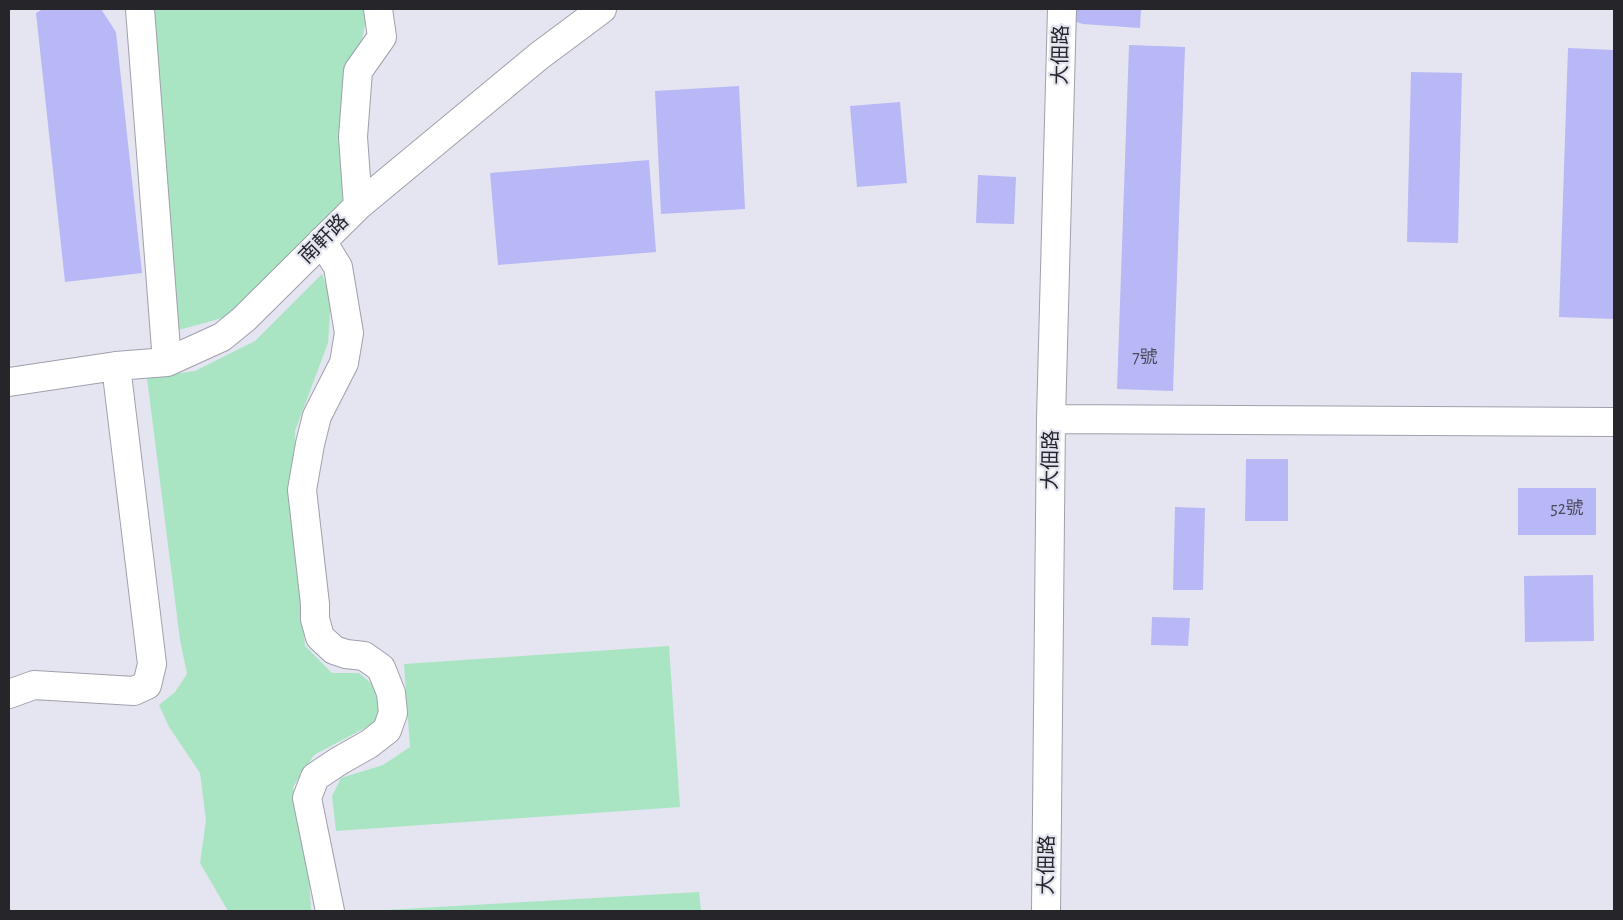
<!DOCTYPE html>
<html>
<head>
<meta charset="utf-8">
<style>
  body { margin:0 }
  #map { position:relative; width:1623px; height:920px; overflow:hidden; background:#e4e5f1; font-family:"Alegreya Sans",sans-serif }
  canvas { display:block }
  .frame { position:absolute; inset:0; border:10px solid #25252a; pointer-events:none }
</style>
</head>
<body>
<div id="map">
<canvas width="1623" height="920"></canvas>
<div class="frame"></div>
</div>
<script>
const context = document.querySelector('canvas').getContext('2d');
context.lineJoin = 'round';
function fill(path, color) { context.fillStyle = color; context.fill(path, 'evenodd'); }
const toPath = rows => new Path2D(rows.map(r => 'M' + r).join(''));
function trace(path, color, width, dash) { context.strokeStyle = color; context.lineWidth = width; context.lineCap = dash ? 'butt' : 'round'; context.setLineDash(dash || []); context.stroke(path); }
function drawText(font, color, halo, rows, align = 'center') {
  context.font = font + ' "Alegreya Sans","Noto Sans TC",sans-serif'; context.lineWidth = 4.5; context.setLineDash([]); context.textBaseline = 'middle'; context.strokeStyle = halo; context.fillStyle = color; for (const [text, x, y, turn = 0] of rows) {
    context.save(); context.translate(x, y); context.rotate((+turn || 0) * Math.PI / 180); context.textAlign = isNaN(turn) ? turn : align; if (halo) context.strokeText(text, 0, 0); context.fillText(text, 0, 0); context.restore();
  }
}
const green = toPath([
  [141,9,367,9,368,11,360,48,349,192,330,218,230,316,175,331],
  [322,274,331,298,328,343,295,431,298,569,305,646,332,673,359,673,379,690,378,721,314,755,293,787,308,856,311,911,228,911,200,863,206,820,200,773,169,727,159,705,175,692,187,674,180,640,147,378,195,371,255,341],
  [669,646,680,807,336,831,332,796,341,778,383,765,410,747,404,664],
  [699,892,701,911,368,911]
]);
const building = toPath([
  [43,9,101,9,116,32,142,273,65,282,36,13],
  [1073,9,1141,9,1140,28,1083,24,1073,21],
  [1129,45,1185,47,1173,391,1117,389],
  [1568,48,1614,50,1614,319,1559,317],
  [1411,72,1462,73,1458,243,1407,242],
  [739,86,745,209,661,214,655,91],
  [900,102,907,183,857,187,850,106],
  [649,160,656,252,498,265,490,173],
  [978,175,1016,177,1014,224,976,223],
  [1246,459,1288,459,1288,521,1245,521],
  [1518,488,1596,488,1596,535,1518,535],
  [1175,507,1205,508,1203,590,1173,590],
  [1593,575,1594,641,1525,642,1524,576],
  [1152,617,1190,618,1188,646,1151,645]
]);
const minor = toPath([
  [140,9,167,362],
  [358,206,353,137,358,71,382,37,378,9],
  [322,241,338,267,349,333,344,363,317,416,310,444,302,490,315,604,315,619,320,637,334,650,346,654,364,656,381,668,391,693,393,713,387,730,369,744,339,761,315,777,307,798,330,911],
  [9,382,116,366,167,362,222,337,244,319,358,206,539,56,602,9],
  [1051,419,1614,422],
  [9,694,34,685,134,691,147,685,152,664,116,366],
  [1046,911,1051,419,1062,9]
]);
const numberNames = [
  ["7號",1145,358],
  ["52號",1567,509]
];
const streetNames = [
  ["大佃路",1061,55,-89],
  ["南軒路",324,239,-45],
  ["大佃路",1051,460,-89],
  ["大佃路",1047,865,-89]
];
fill(green, '#a9e5c3');
fill(building, '#b7b8f5');
trace(minor, '#9fa0ab', 30);
trace(minor, '#fff', 28);
drawText('18px', '#4a4a5d', null, numberNames);
drawText('20px', '#25252a', '#e4e5f1', streetNames);
</script>
</body>
</html>
